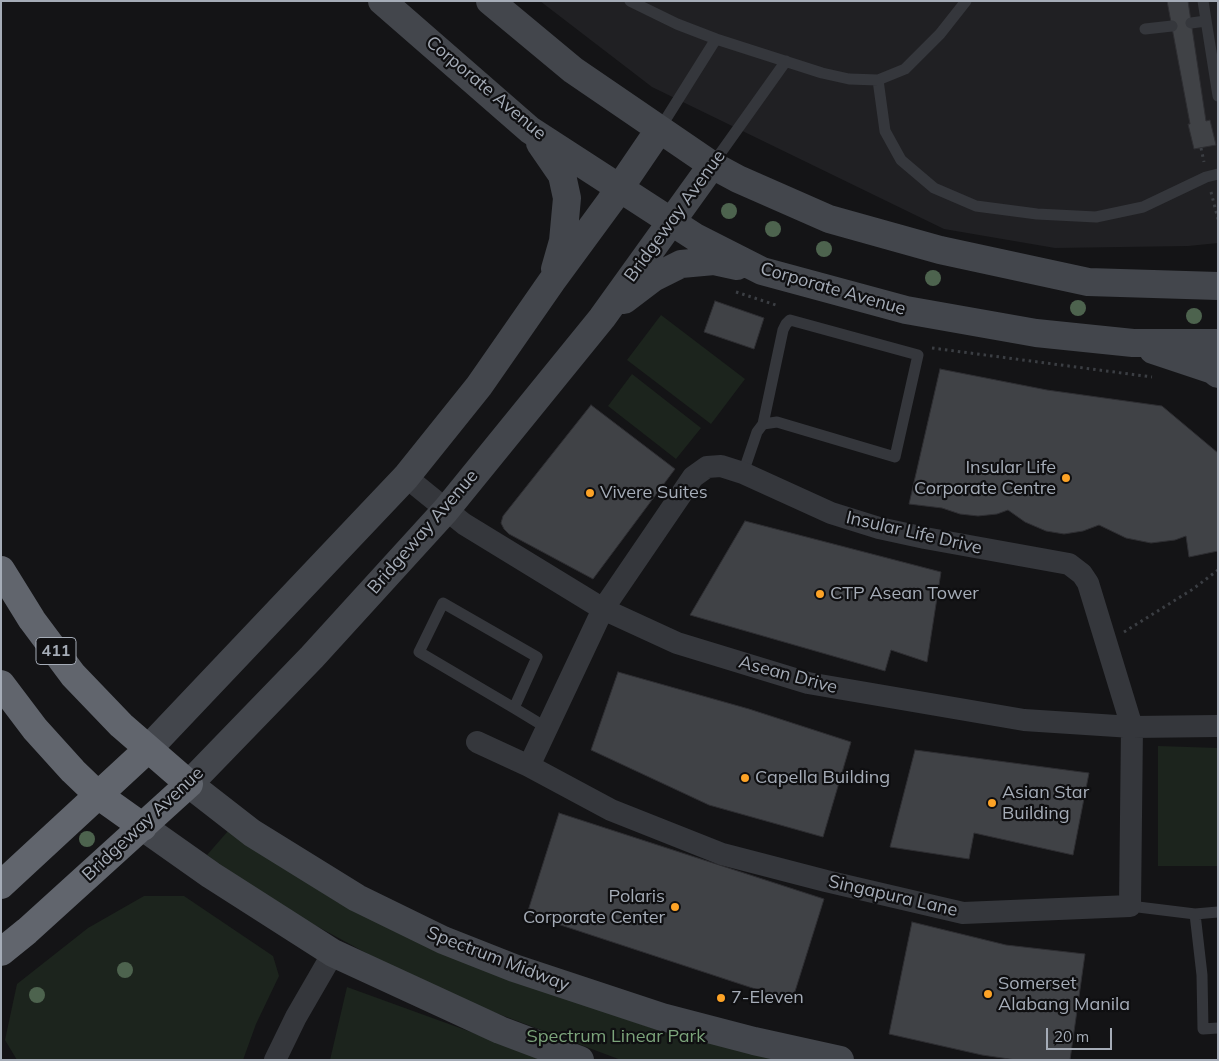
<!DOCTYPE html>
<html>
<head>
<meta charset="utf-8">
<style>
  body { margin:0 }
  #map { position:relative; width:1219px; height:1061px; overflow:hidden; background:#141416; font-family:Mulish,sans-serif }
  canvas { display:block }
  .frame { position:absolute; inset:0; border:2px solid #a5acb7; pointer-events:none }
  .scale { position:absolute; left:1046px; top:1028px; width:66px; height:22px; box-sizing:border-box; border:2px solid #a5acb7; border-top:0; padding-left:6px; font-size:15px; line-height:18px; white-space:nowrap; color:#a5acb7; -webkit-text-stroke:4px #0f0f11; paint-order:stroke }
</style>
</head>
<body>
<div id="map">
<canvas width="1219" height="1061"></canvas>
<div class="frame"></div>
<div class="scale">20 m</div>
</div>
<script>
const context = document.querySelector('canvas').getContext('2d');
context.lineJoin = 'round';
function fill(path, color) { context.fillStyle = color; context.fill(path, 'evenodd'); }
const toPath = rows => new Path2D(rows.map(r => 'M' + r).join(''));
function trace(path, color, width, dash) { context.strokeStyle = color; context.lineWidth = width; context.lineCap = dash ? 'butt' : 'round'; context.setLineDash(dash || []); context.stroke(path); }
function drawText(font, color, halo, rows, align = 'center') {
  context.font = font + ' Mulish,sans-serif'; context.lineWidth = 4.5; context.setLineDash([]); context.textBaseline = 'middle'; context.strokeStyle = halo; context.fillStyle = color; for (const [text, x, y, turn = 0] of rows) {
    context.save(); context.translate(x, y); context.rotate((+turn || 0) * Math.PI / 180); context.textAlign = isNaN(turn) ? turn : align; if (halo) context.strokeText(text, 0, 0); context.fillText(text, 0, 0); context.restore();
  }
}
const built = toPath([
  [540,1,1218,1,1218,243,1188,246,1055,248,944,229,652,87]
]);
const green = toPath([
  [661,315,745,379,711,424,627,360],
  [632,374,701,428,676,459,608,406],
  [1158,746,1218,748,1218,866,1158,866],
  [228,831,337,902,443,954,663,1032,783,1060,621,1060,472,1004,379,960,276,904,207,855],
  [144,896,184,896,273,956,279,976,256,1024,243,1060,17,1060,5,1040,17,984,88,928],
  [347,987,548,1060,330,1060]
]);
const building = toPath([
  [1167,1,1188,1,1206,121,1210,120,1216,145,1194,149,1188,124,1190,124,1167,1],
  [715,301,764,318,754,349,704,332,715,301],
  [940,369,1047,390,1162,406,1218,453,1218,551,1189,557,1186,536,1175,540,1151,543,1126,538,1099,525,1083,531,1064,534,1046,531,1025,522,1008,510,997,514,978,516,960,514,942,508,909,504,940,369],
  [591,405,675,469,593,579,509,534,504,529,501,523,503,516,591,405],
  [745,521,941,572,927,662,891,650,885,671,690,615,745,521],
  [618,672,749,709,851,742,823,837,709,805,591,750,618,672],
  [915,750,1089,773,1073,855,974,833,969,859,890,847,915,750],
  [559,813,824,899,792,1001,527,914,559,813],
  [912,922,1006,945,1085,954,1070,1060,1016,1060,982,1055,889,1034,912,922]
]);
const path = toPath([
  [1201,148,1204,162],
  [1211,192,1218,219],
  [736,292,779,306],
  [932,348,1152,377],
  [1124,632,1193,589,1218,570]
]);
const lane = toPath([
  [630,1,677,24,716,39,822,73,849,79,878,80,905,69,940,34,966,1],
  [1203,1,1218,96],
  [1191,23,1206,21],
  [1145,29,1172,26],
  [878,80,885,131,901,160,934,188,976,206,1037,214,1096,217,1143,207,1206,177,1218,174],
  [659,130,716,39],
  [712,165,786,61],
  [743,473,757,432,763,424,777,422,895,457,918,355,790,320,786,324,783,330,763,424],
  [514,708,537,657,443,603,419,652,514,708,547,728],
  [1130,906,1195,914,1218,912],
  [1195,914,1202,975,1203,1029,1218,1028]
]);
const street = toPath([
  [721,466,743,473,831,513,879,528,925,538,1069,564,1082,574,1088,583,1132,727,1130,906,963,913,826,881,722,854,611,810,529,766,603,609,693,477,707,467,721,466],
  [406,477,464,524,603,609,677,643,808,683,1024,720,1132,727,1218,726],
  [477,742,529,766],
  [275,1060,296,1017,333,953]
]);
const secondary = toPath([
  [382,1,530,130,695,237,762,271,906,310,1036,333,1133,343,1218,343],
  [490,1,573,70,712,165,738,179,829,219,940,250,1088,282,1218,286],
  [540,143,562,175,567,198,563,241,555,269],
  [712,165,602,318,446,510,312,657,189,784,252,833,357,898,443,940,514,968,662,1017,754,1041,840,1060],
  [624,300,653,278,681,264,714,261,737,266],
  [1153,350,1213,370,1218,374],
  [148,749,406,477,479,386,552,281,610,202,659,130],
  [143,827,211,875,333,953,500,1030,580,1060]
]);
const highway = toPath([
  [1,570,32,620,73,675,121,725,189,784,27,931,1,952],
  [1,684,35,729,73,771,98,795,143,827],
  [1,885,148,749]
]);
const trees = [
  [729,211],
  [773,229],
  [824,249],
  [933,278],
  [1078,308],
  [1194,316],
  [87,839],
  [125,970],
  [37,995]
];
const markers = [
  [1066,478,5,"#fda326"],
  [590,493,5,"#fda326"],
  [820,594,5,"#fda326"],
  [745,778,5,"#fda326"],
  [992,803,5,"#fda326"],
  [675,907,5,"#fda326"],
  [988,994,5,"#fda326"],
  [721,998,5,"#fda326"]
];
const shields = [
  [56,651,40]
];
const shieldNames = [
  ["411",56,651]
];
const streetNames = [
  ["Corporate Avenue",486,88,40],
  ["Bridgeway Avenue",675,216,-54],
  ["Corporate Avenue",833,289,16],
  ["Bridgeway Avenue",423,532,-49],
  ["Insular Life Drive",914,533,13],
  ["Asean Drive",788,675,15],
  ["Bridgeway Avenue",143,824,-43],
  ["Singapura Lane",893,896,13],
  ["Spectrum Midway",498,959,21]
];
const poiNames = [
  ["Insular Life",1056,468,"right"],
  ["Corporate Centre",1056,489,"right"],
  ["Vivere Suites",600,493],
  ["CTP Asean Tower",830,594],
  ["Capella Building",755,778],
  ["Asian Star",1002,793],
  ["Building",1002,814],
  ["Polaris",665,897,"right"],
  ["Corporate Center",665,918,"right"],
  ["Somerset",998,984],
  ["Alabang Manila",998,1005],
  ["7-Eleven",731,998]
];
const parkNames = [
  ["Spectrum Linear Park",616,1037]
];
fill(built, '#202023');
fill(green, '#1c241d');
fill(building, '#404246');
trace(building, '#2e2e32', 1);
trace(path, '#3b3e43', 3, [2.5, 4]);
trace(lane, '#35373c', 11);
trace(street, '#35373c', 22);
trace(secondary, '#43464c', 28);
trace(highway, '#61656d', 28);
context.fillStyle = '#4d634e';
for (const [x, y] of trees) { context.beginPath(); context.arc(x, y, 8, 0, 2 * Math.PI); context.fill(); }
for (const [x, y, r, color] of markers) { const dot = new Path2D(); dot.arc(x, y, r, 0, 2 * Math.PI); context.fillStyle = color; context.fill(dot); trace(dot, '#0f0f11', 2); }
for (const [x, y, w] of shields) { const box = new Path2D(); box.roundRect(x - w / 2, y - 13.5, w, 27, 4); context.fillStyle = '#0f0f11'; context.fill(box); trace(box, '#a5acb7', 1); }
drawText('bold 16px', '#a5acb7', null, shieldNames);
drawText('18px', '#a5acb7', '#0f0f11', streetNames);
drawText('18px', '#a5acb7', '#0f0f11', poiNames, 'left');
drawText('18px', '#7ca47b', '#0f0f11', parkNames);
</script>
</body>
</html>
